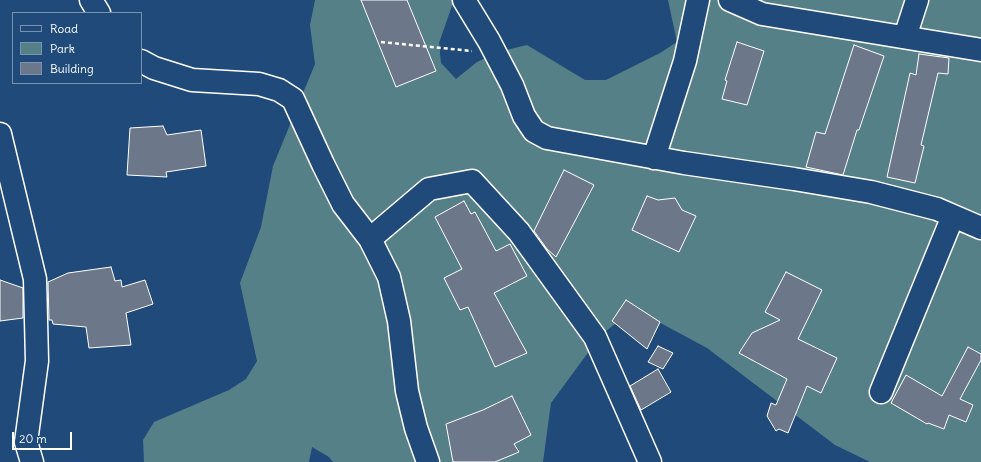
<!DOCTYPE html>
<html>
<head>
<meta charset="utf-8">
<style>
  body { margin:0 }
  #map { position:relative; width:981px; height:462px; overflow:hidden; background:#1f4a7a; font-family:Delius,sans-serif }
  canvas { display:block }
  .legend { position:absolute; left:12px; top:12px; width:130px; height:72px; box-sizing:border-box; background:#1f4a7a; border:1px solid #7992af; margin:0; padding:5px 7px; list-style:none; font-size:12px; color:#fff }
  .legend li { display:flex; align-items:center; gap:8px; height:20px }
  .legend b { width:20px; border:1px solid #7992af }
  .scale { position:absolute; left:12px; top:432px; width:60px; height:18px; box-sizing:border-box; border:2px solid #fff; border-top:0; padding-left:5px; font-size:12px; line-height:14px; white-space:nowrap; color:#fff; -webkit-text-stroke:3px #1f4a7a; paint-order:stroke }
</style>
</head>
<body>
<div id="map">
<canvas width="981" height="462"></canvas>
<ul class="legend">
<li><b style="height:5px;background:#1f4a7a"></b>Road</li>
<li><b style="height:11px;background:#568088"></b>Park</li>
<li><b style="height:11px;background:#6c788a"></b>Building</li>
</ul>
<div class="scale">20 m</div>
</div>
<script>
const context = document.querySelector('canvas').getContext('2d');
context.lineJoin = 'round';
function fill(path, color) { context.fillStyle = color; context.fill(path, 'evenodd'); }
const toPath = rows => new Path2D(rows.map(r => 'M' + r).join(''));
function trace(path, color, width, dash) { context.strokeStyle = color; context.lineWidth = width; context.lineCap = dash ? 'butt' : 'round'; context.setLineDash(dash || []); context.stroke(path); }
const green = toPath([
  [315,0,452,0,453,3,439,43,441,63,456,79,477,62,498,52,527,45,585,80,606,80,660,53,677,42,668,0,981,0,981,462,870,462,835,445,707,348,653,319,625,316,601,335,551,403,543,462,333,462,329,457,312,447,309,462,144,462,143,440,154,422,229,390,246,379,257,361,240,283,261,227,273,166,315,64,310,25]
]);
const building = toPath([
  [361,0,407,0,436,71,396,87,361,0],
  [737,42,764,51,747,105,722,99,727,81,725,80,737,42],
  [854,45,884,56,859,130,857,130,843,175,806,167,816,132,825,134,854,45],
  [919,54,949,58,948,74,938,73,921,145,924,146,915,183,887,177,910,73,916,75,919,54],
  [163,126,167,135,201,130,206,166,166,172,167,177,127,175,130,128,163,126],
  [564,170,594,185,556,257,547,249,534,231,564,170],
  [647,196,658,200,675,198,682,210,696,216,679,252,632,230,647,196],
  [464,201,471,214,475,212,496,251,510,244,527,276,494,293,527,353,495,367,468,307,460,310,444,278,462,269,435,217,464,201],
  [111,267,115,281,121,280,122,287,145,280,153,304,126,313,131,345,89,348,86,327,53,324,52,320,49,320,48,282,68,273,111,267],
  [786,272,822,290,798,339,837,358,821,393,807,386,788,433,779,429,776,431,767,416,771,403,776,405,787,379,739,353,752,333,780,320,765,312,786,272],
  [0,280,23,288,23,318,0,321,0,280],
  [626,300,660,322,647,349,612,321,626,300],
  [658,346,673,353,663,369,648,362,658,346],
  [968,347,981,354,981,360,960,399,973,405,966,422,949,415,944,429,928,423,927,424,891,403,906,375,942,396,968,347],
  [658,369,671,392,641,410,630,386,658,369],
  [512,396,531,435,514,444,519,452,495,462,453,462,446,424,483,410,512,396]
]);
const path = toPath([
  [381,42,472,51]
]);
const minor = toPath([
  [91,0,99,13],
  [464,0,489,41,512,85,524,116,534,131,547,138,684,163,794,179,871,192,937,209,981,228],
  [730,0,762,14,981,50],
  [905,37,917,0],
  [141,61,154,68,192,80,259,84,279,90,293,99,323,164,343,204,370,239,389,277,399,321,407,391,416,428,428,462],
  [0,134,35,279,37,361,26,442,32,462],
  [654,158,685,61,698,0],
  [370,239,429,189,472,181,519,232,595,337,650,462],
  [881,392,953,216]
]);
fill(green, '#568088');
fill(building, '#6c788a');
trace(building, '#fff', 1);
trace(minor, '#fff', 25);
trace(path, '#fff', 2.5, [4, 3]);
trace(minor, '#1f4a7a', 22);
</script>
</body>
</html>
